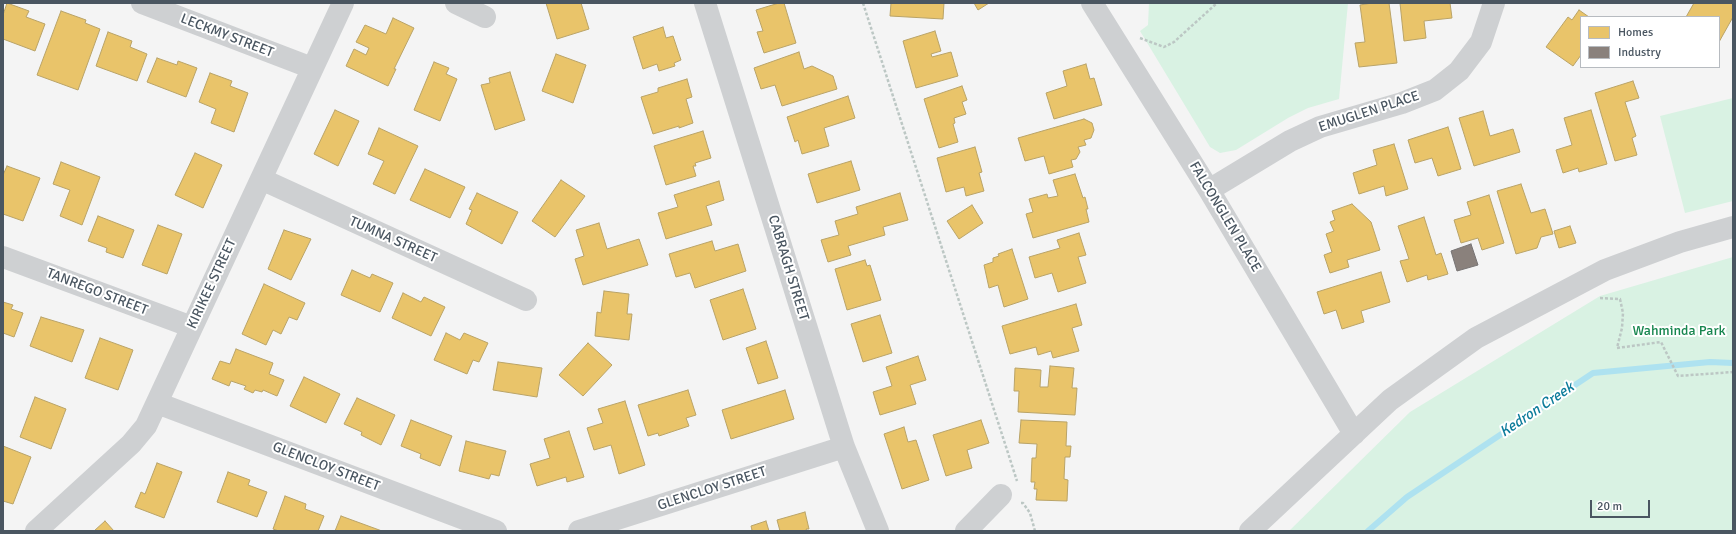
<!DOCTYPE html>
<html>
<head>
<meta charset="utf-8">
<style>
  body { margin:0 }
  #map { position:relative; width:1736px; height:534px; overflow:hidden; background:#f4f4f4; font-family:Signika,sans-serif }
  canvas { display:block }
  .frame { position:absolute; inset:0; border:4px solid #4a5661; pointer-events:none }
  .legend { position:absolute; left:1580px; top:16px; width:140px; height:52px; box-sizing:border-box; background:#fff; border:1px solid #b7bbc0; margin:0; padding:5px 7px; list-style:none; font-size:12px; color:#4a5661 }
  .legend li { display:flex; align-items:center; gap:8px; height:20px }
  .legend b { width:20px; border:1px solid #b7bbc0 }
  .scale { position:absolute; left:1590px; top:500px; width:60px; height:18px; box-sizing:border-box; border:2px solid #4a5661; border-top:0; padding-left:5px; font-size:12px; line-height:14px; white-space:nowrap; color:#4a5661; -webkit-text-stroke:3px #fff; paint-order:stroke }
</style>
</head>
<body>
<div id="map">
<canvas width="1736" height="534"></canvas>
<div class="frame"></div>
<ul class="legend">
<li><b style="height:11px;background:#e9c46a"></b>Homes</li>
<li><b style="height:11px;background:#8a817c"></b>Industry</li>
</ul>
<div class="scale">20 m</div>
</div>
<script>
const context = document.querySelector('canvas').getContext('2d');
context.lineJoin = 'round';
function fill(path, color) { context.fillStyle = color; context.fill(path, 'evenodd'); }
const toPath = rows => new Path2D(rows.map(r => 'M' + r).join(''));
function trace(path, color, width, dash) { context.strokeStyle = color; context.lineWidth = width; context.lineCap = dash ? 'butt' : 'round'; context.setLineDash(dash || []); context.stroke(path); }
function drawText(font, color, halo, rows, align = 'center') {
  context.font = font + ' Signika,sans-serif'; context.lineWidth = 4; context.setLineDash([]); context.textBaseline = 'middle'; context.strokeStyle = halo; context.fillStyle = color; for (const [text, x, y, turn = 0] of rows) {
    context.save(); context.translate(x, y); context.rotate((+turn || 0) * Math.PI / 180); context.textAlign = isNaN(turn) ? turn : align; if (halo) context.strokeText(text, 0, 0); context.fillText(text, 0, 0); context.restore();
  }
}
const green = toPath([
  [1149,3,1348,3,1339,99,1308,108,1288,118,1236,150,1220,153,1210,147,1140,31,1148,25],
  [1733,98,1733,201,1685,213,1660,116],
  [1733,257,1733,531,1289,531,1410,412,1600,296]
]);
const homes = toPath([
  [7,3,29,11,26,17,45,24,35,51,3,39,3,15,7,3],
  [546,3,581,3,589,29,557,39,546,3],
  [779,3,784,3,796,43,764,53,757,32,763,31,756,10,779,3],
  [891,3,944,3,943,19,890,16,891,3],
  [974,3,989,3,978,10,974,3],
  [1372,3,1389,3,1397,63,1359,67,1355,43,1365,42,1360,5,1372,3],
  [1400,3,1450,3,1452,18,1424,21,1426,38,1404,41,1400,3],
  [1694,3,1733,3,1733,17,1719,42,1719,17,1686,17,1694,3],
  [1579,10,1589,17,1581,17,1581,55,1573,66,1546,47,1568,17,1572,20,1579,10],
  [61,11,86,20,85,23,100,29,78,90,37,75,61,11],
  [393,18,414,28,394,69,396,69,388,86,346,66,354,49,366,55,369,48,356,42,365,25,386,34,393,18],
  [663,27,666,38,673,36,681,60,674,63,675,66,659,71,657,64,643,69,633,37,663,27],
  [935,31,941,51,931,54,932,57,951,52,958,76,916,88,903,41,935,31],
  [108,32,132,41,130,47,147,54,137,81,96,66,108,32],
  [799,52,804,69,812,66,833,76,837,89,782,106,775,85,761,89,754,68,799,52],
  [556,54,586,65,573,103,542,91,556,54],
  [157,58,177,65,178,61,197,68,186,97,147,82,157,58],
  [434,62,449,68,446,74,457,79,440,121,414,110,434,62],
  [1086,64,1090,79,1094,78,1102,105,1054,119,1046,93,1067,86,1063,71,1086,64],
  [510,72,525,120,495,130,481,85,490,83,489,78,510,72],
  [210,73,232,81,230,86,248,93,234,132,211,123,216,109,199,102,210,73],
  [687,79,692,97,686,99,693,123,679,128,679,126,653,134,641,97,658,92,658,88,687,79],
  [1633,81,1639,98,1625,102,1636,136,1632,138,1637,155,1615,161,1595,93,1633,81],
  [962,86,967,100,962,102,966,114,954,118,955,123,953,124,958,142,939,148,924,99,962,86],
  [848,96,855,118,824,128,829,146,802,154,798,140,795,142,787,117,848,96],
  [335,110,359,121,338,166,314,154,335,110],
  [1591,110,1607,164,1579,172,1578,168,1563,173,1556,150,1572,145,1564,118,1591,110],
  [1483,111,1490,136,1513,129,1520,152,1474,166,1459,118,1483,111],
  [1084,119,1092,123,1094,130,1091,138,1084,140,1086,145,1078,147,1080,152,1076,159,1071,160,1073,167,1049,174,1044,156,1025,161,1018,138,1084,119],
  [1448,127,1461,169,1438,176,1432,158,1415,163,1408,140,1448,127],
  [379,128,418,146,395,194,373,184,384,161,368,154,379,128],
  [703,131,711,158,695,163,696,166,693,166,696,176,666,185,654,146,703,131],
  [1394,144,1408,189,1386,196,1384,186,1359,194,1353,173,1377,165,1373,150,1394,144],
  [975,147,982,172,979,173,984,191,966,196,964,187,946,192,937,158,975,147],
  [195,153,222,165,203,208,175,195,195,153],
  [851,161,860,190,817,203,808,174,851,161],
  [61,162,100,177,82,225,60,216,70,190,53,184,61,162],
  [7,166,40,178,23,221,3,214,3,175,7,166],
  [425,169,465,187,450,218,410,200,425,169],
  [1075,174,1083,198,1085,197,1088,209,1086,209,1089,222,1033,238,1026,214,1033,212,1029,199,1047,194,1048,198,1058,196,1053,180,1075,174],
  [561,180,585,196,555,237,532,221,561,180],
  [719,181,724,200,706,206,712,225,666,239,658,213,678,207,674,195,719,181],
  [1521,184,1531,213,1545,209,1553,234,1541,237,1537,248,1516,254,1497,191,1521,184],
  [477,193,518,212,502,244,466,224,472,210,469,209,477,193],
  [900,193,908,220,883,227,885,235,848,246,851,255,828,262,821,240,839,235,835,221,858,214,856,207,900,193],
  [1489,195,1504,243,1482,250,1478,238,1461,243,1454,220,1471,215,1467,202,1489,195],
  [1352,204,1371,222,1380,250,1347,260,1349,267,1330,273,1324,255,1332,252,1326,234,1334,231,1330,222,1335,220,1332,211,1352,204],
  [972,205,983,223,959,239,947,221,972,205],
  [98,216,134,230,123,258,106,252,107,248,88,241,98,216],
  [1424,217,1436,255,1441,253,1448,274,1428,280,1427,275,1407,282,1400,261,1409,259,1398,226,1424,217],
  [599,223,607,249,639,239,648,265,583,285,575,259,584,256,576,230,599,223],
  [158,225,182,234,167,274,142,265,158,225],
  [1570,226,1576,243,1559,248,1554,231,1570,226],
  [284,230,311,239,291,280,268,269,284,230],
  [1079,233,1086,255,1078,257,1086,283,1058,292,1052,273,1035,278,1029,257,1060,248,1057,240,1079,233],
  [712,241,715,251,738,244,746,271,695,288,690,273,676,277,669,254,712,241],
  [1012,249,1028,299,1004,307,998,285,989,288,984,265,993,262,993,258,999,256,998,254,1012,249],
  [865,260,867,266,870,265,881,300,847,310,835,269,865,260],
  [352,270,370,278,372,274,393,283,380,312,341,295,352,270],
  [1381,272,1390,302,1361,311,1364,322,1342,329,1336,310,1324,314,1317,292,1381,272],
  [264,284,305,303,297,320,289,317,281,334,273,330,266,345,242,334,264,284],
  [743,289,756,329,723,340,710,300,743,289],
  [604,291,629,294,627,314,632,314,629,340,595,336,597,312,601,313,604,291],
  [403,293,421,302,424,297,445,307,431,336,392,318,403,293],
  [3,302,13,305,11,309,23,313,14,337,3,333,3,302],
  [1076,304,1082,325,1072,328,1079,351,1053,358,1051,351,1038,355,1036,347,1010,354,1002,326,1076,304],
  [880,315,892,353,863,362,851,324,880,315],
  [41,317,84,330,72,362,30,346,41,317],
  [446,333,460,340,464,333,488,343,479,362,473,360,467,374,434,360,446,333],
  [100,338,133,350,118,390,85,378,100,338],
  [766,341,778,378,758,384,746,348,766,341],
  [588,343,612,365,583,396,559,375,588,343],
  [236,349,273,363,269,374,284,380,277,396,263,390,262,392,255,390,253,393,244,389,246,386,231,381,229,386,212,379,220,361,230,364,236,349],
  [918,356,926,380,910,385,916,404,880,415,873,392,892,386,886,367,918,356],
  [498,362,542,368,537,397,493,390,498,362],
  [1050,366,1074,368,1072,388,1077,388,1075,415,1018,412,1019,391,1014,391,1015,368,1041,370,1040,387,1048,387,1050,366],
  [304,377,340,394,326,423,290,406,304,377],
  [688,390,696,415,686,418,689,426,659,436,658,433,648,436,638,405,688,390],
  [785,390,794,419,731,439,722,410,785,390],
  [35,397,66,409,51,449,20,437,35,397],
  [357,398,395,415,381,445,361,435,362,432,344,424,357,398],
  [625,401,645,465,619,474,611,445,594,450,587,428,603,423,598,409,625,401],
  [411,420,452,436,440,466,420,458,421,454,401,446,411,420],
  [981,420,989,443,967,450,972,468,946,476,933,435,981,420],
  [1021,420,1067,422,1066,446,1071,446,1070,457,1065,457,1064,479,1068,480,1067,501,1036,500,1037,489,1034,489,1035,482,1031,482,1032,458,1036,458,1037,444,1019,443,1021,420],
  [904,427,908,442,916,440,929,480,902,489,884,434,904,427],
  [569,431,584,477,567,482,566,477,537,486,530,464,550,458,544,439,569,431],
  [466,441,506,451,499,476,491,474,489,479,459,471,466,441],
  [3,446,31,457,13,504,3,501,3,446],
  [157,463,182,472,164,518,135,507,141,492,145,494,157,463],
  [228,472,250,480,248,485,267,492,257,517,217,502,228,472],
  [285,496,306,504,305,509,324,516,318,531,279,531,273,529,285,496],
  [805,512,809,529,806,529,807,531,780,531,777,520,805,512],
  [341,516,382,531,335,531,341,516],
  [105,521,114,531,94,531,105,521],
  [766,521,769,531,749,531,752,530,751,526,766,521]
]);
const industry = toPath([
  [1471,244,1478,265,1457,271,1451,251,1471,244]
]);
const stream = toPath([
  [1368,531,1407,497,1593,373,1710,362,1733,363]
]);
const path = toPath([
  [863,3,1017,481],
  [1140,38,1164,47,1174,42,1217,3],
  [1600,298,1620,299,1623,313,1622,328,1617,348,1661,342,1678,376,1733,372],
  [1021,503,1023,503,1030,513,1035,531]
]);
const street = toPath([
  [142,3,312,68],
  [456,3,485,17],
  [705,3,844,447,878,531],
  [1092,3,1209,190,1354,434],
  [261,179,526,300],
  [1209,190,1290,141,1320,127,1402,103,1435,90,1459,71,1481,42,1494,3],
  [3,257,192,327],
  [157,403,496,531],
  [36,531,131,444,146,426,343,3],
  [579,531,844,447],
  [966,531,1001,495],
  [1250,531,1390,400,1476,338,1605,270,1680,242,1733,227]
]);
const streetNames = [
  ["LECKMY STREET",227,36,21],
  ["EMUGLEN PLACE",1369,112,-18],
  ["FALCONGLEN PLACE",1225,217,59],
  ["TUMNA STREET",393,240,24],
  ["CABRAGH STREET",788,268,73],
  ["KIRIKEE STREET",212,284,-65],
  ["TANREGO STREET",97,292,21],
  ["GLENCLOY STREET",326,467,21],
  ["GLENCLOY STREET",712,489,-18]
];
const parkNames = [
  ["Wahminda Park",1679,331]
];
const waterNames = [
  ["Kedron Creek",1537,410,-34]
];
fill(green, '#d9f2e3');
fill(homes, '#e9c46a');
trace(homes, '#b9a367', 1);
fill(industry, '#8a817c');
trace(industry, '#777474', 1);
trace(stream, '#aee2f0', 6);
trace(path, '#bcc7c4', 2.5, [3, 2]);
trace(street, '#ced0d2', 22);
drawText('14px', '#4a5661', '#fff', streetNames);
drawText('14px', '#17864f', '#fff', parkNames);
drawText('italic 15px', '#0c7c9b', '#fff', waterNames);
</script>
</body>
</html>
